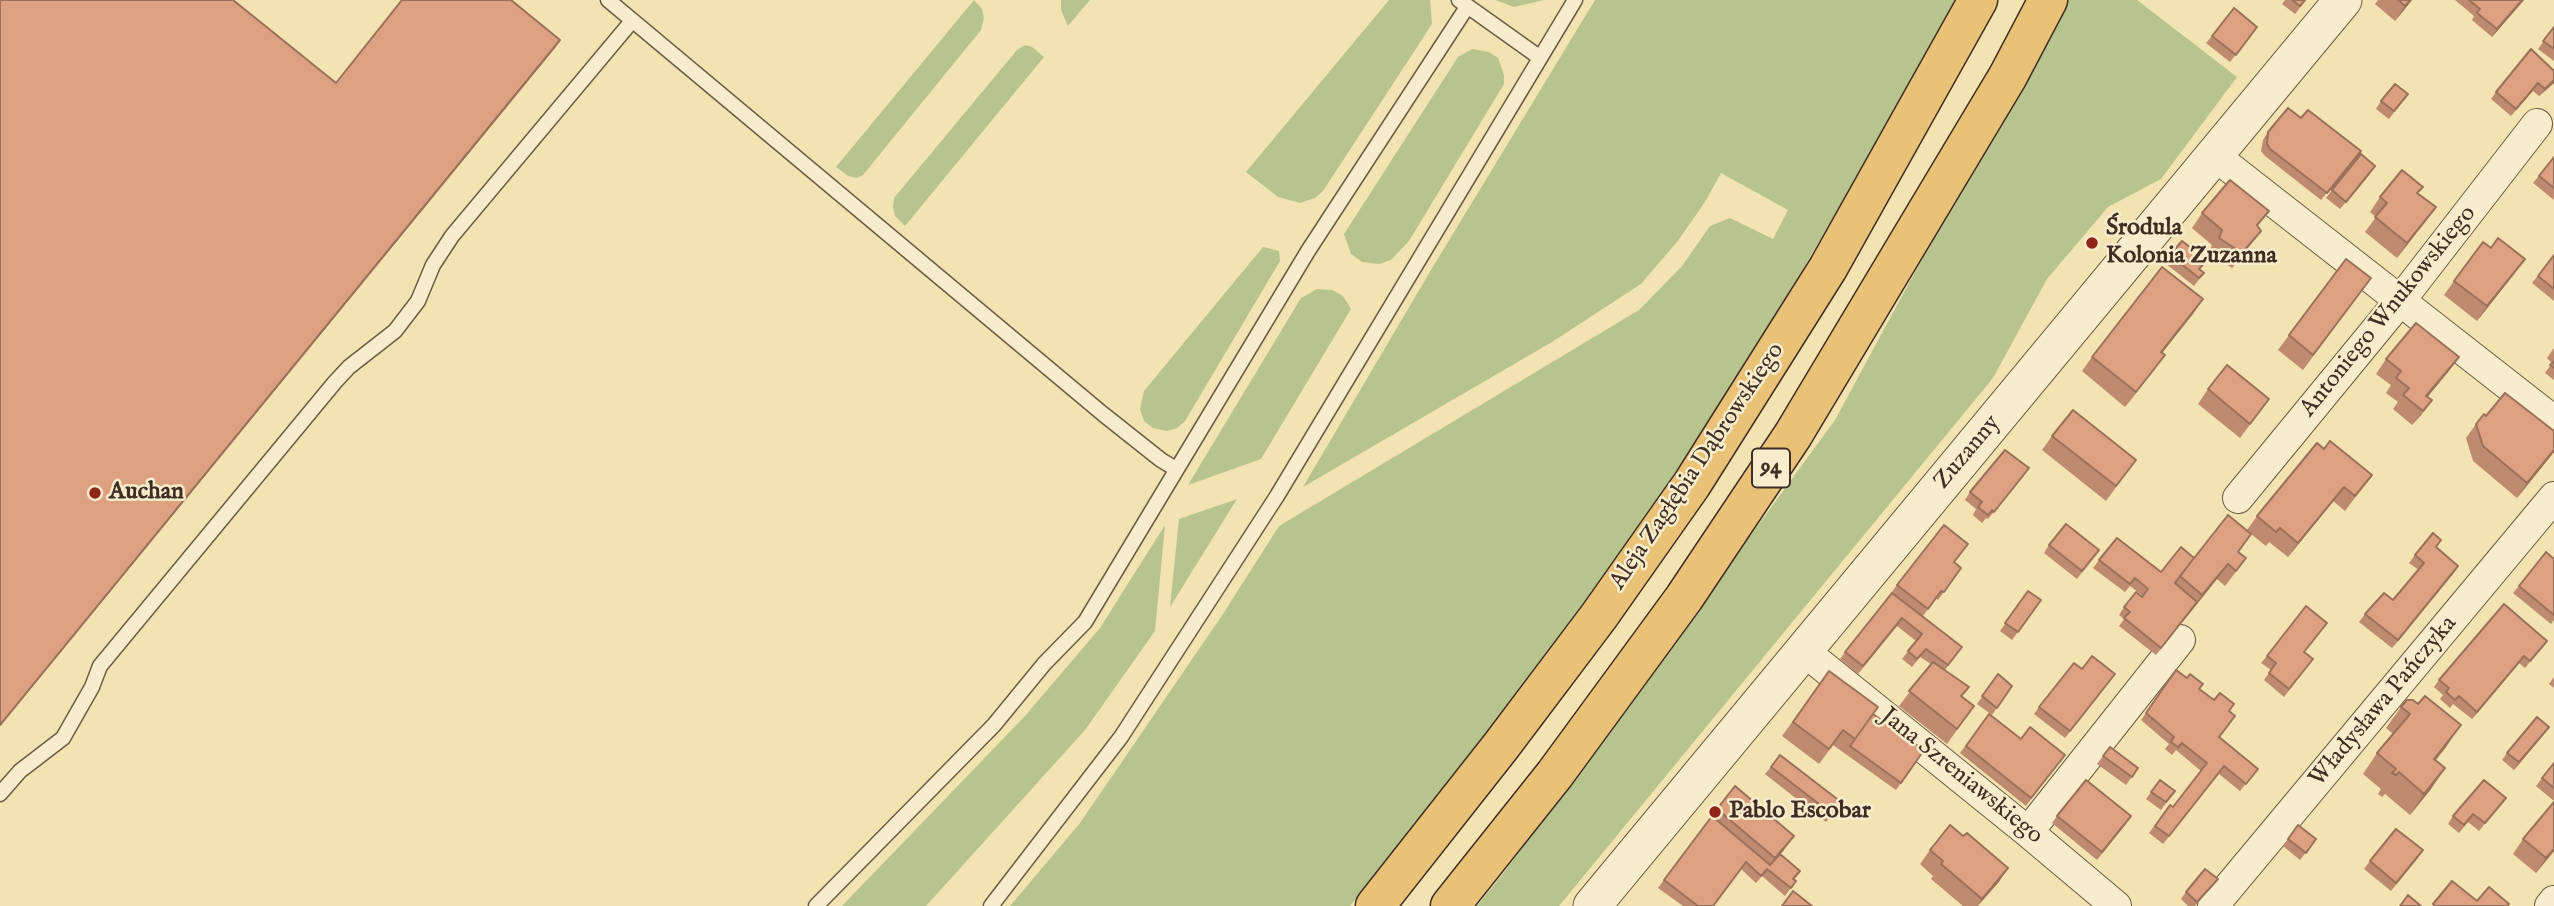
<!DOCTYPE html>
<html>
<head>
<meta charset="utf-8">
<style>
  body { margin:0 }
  canvas { display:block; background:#f2e3b1 }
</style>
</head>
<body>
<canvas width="2554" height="906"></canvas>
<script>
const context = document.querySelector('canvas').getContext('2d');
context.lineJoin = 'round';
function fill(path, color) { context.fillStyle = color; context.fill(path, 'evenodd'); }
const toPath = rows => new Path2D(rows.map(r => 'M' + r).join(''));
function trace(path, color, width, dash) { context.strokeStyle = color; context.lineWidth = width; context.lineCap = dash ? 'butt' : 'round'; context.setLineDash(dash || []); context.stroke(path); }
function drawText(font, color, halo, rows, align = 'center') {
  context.font = font + ' "IM FELL English",serif'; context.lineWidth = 5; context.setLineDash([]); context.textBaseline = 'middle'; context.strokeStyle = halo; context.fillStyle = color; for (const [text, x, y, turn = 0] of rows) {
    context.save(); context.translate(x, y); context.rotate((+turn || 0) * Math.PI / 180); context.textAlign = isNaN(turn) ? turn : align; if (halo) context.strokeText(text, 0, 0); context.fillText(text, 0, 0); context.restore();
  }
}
const green = toPath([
  [974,0,982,9,984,18,981,30,863,175,857,178,848,176,836,167],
  [1061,0,1090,0,1068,26,1061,10],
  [1389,0,1430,0,1432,24,1323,191,1315,198,1300,203,1278,197,1246,172],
  [1495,0,1544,0,1514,7],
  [1595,0,1959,0,1864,166,1749,359,1629,543,1454,777,1350,906,1010,906,1080,823,1223,614,1279,526,1639,310,1682,266,1710,226,1730,218,1773,239,1788,210,1721,173,1705,202,1677,242,1641,284,1552,342,1303,487,1431,270],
  [2062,0,2137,0,2237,77,2161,179,2108,207,2047,279,1993,378,1559,906,1477,906,1505,871,1835,420],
  [1025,45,1032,47,1044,57,905,226,895,216,893,207,894,198,1017,50],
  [1472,49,1489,52,1498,58,1504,75,1504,84,1409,241,1391,260,1379,264,1362,262,1351,254,1344,234,1458,57],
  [1263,247,1279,251,1280,261,1185,421,1177,428,1167,431,1153,428,1144,421,1140,409,1144,391],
  [1317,289,1332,290,1343,296,1351,309,1261,459,1188,485,1301,298],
  [1237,499,1170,607,1179,519],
  [1165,525,1155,631,1085,730,926,906,842,906,1025,716,1100,628]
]);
const service = toPath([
  [608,0,1103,414,1161,460,1176,469],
  [1459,0,1539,57],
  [0,794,20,771,63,738,92,687,100,666,335,382,349,367,395,331,418,301,433,265,452,236,632,21],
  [816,906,994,725,1044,664,1085,622,1308,251,1467,7],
  [991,906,1121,737,1277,496,1575,0]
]);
const minor = toPath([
  [2215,156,2554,421],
  [2238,498,2399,302,2537,124],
  [1804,651,2028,832,2116,906],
  [2028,832,2180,640],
  [2213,906,2554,497],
  [2550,906,2554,901]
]);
const tertiary = toPath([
  [1592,906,2343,0]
]);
const primary = toPath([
  [1375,906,1501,746,1599,616,1692,484,1828,268,1978,0],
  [1450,906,1555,774,1684,598,1793,435,2008,76,2048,0]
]);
const wall = toPath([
  [2285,0,2306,0,2295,14,2282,4],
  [2378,0,2412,0,2395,21,2375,4],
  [2455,0,2524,0,2492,37,2472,20,2474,16],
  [2554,27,2554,61,2538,49],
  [2251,35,2230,62,2206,43,2212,36],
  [2554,71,2554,83,2539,96,2533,91,2511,116,2491,99,2496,92],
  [2408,94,2389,119,2376,109,2381,101],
  [2301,118,2361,151,2321,200,2265,156,2261,151,2263,140,2268,132],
  [2554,157,2554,200,2533,183],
  [2370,174,2340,209,2326,198,2332,190],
  [2380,197,2436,207,2397,258,2365,232,2376,217,2370,212],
  [2202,213,2258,226,2261,231,2250,245,2232,268,2209,252,2212,245,2192,228],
  [2491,248,2514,274,2477,321,2444,295,2454,281],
  [2170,255,2204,273,2194,286,2165,263],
  [2554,255,2554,301,2532,283],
  [2360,293,2303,370,2278,350,2289,335],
  [2203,299,2162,353,2154,370,2125,407,2082,371,2092,357],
  [2554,348,2554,380,2545,373,2552,363,2547,358],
  [2459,357,2448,372,2427,397,2421,415,2412,425,2393,409,2398,402,2386,393,2391,385,2376,374,2386,359],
  [2208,389,2269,399,2240,438,2198,404],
  [2486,416,2554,452,2517,498,2473,461,2466,438,2476,424],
  [2052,436,2136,460,2106,501,2042,450],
  [2324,449,2372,475,2345,511,2333,501,2288,557,2269,542,2266,546,2251,534,2238,553,2246,558,2235,573,2225,586,2217,579,2156,655,2119,626,2124,619,2119,615,2124,607,2143,596,2130,586,2125,592,2093,568,2099,560,2161,572,2194,558,2247,530,2257,516],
  [2024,476,1988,519,1986,518,1982,523,1973,515,1976,509,1965,500,1970,492],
  [2049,545,2099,550,2077,579,2044,553],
  [2436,548,2458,566,2392,648,2359,622,2365,614,2393,600,2419,570,2409,563,2415,555],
  [2554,559,2554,620,2551,624,2513,593,2519,586],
  [1954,563,1961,568,1938,600,1936,598,1923,616,1962,647,1945,670,1962,696,1974,706,1947,744,1899,706,1931,664,1920,657,1912,667,1902,659,1916,641,1897,626,1858,674,1840,659,1897,585],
  [2028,591,2041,600,2012,640,2000,631],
  [2327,623,2304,652,2307,667,2284,697,2264,680,2271,670,2261,663,2267,656],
  [2547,641,2525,668,2519,663,2472,719,2453,704,2450,708,2440,699,2443,695,2434,687,2439,680],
  [2082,669,2115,674,2065,738,2034,714,2039,707],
  [2176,670,2229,711,2230,724,2220,737,2252,776,2240,791,2219,774,2163,844,2149,833,2170,805,2173,807,2201,771,2176,750,2172,755,2165,749,2169,744,2141,720],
  [1829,671,1873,714,1924,750,1896,790,1833,745,1819,764,1782,736],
  [1998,674,2012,686,1992,715,1977,704],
  [2554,677,2554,688,2549,684],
  [2401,707,2446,747,2436,760,2431,789,2410,815,2385,794,2382,797,2378,794,2381,789,2363,774,2377,753,2393,734,2386,728],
  [1989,714,2021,739,2065,755,2026,806,1960,753],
  [2544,734,2514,770,2502,760,2507,753],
  [2110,747,2138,768,2126,785,2097,764],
  [2554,763,2554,801,2536,786],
  [1771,767,1841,802,1826,822,1765,774],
  [2160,780,2175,791,2161,810,2146,799],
  [2506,798,2479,831,2468,822,2459,833,2448,824,2453,816],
  [2554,802,2554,851,2536,873,2513,854,2523,839],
  [1717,809,1794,836,1780,854,1796,881,1785,896,1762,876,1756,883,1741,869,1714,906,1683,906,1658,888],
  [2057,816,2126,824,2097,860,2052,823],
  [2298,825,2316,839,2300,860,2283,846],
  [1963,836,2008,868,1998,883,1978,906,1963,906,1931,879,1933,876,1920,864,1930,850],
  [2418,858,2391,891,2364,869,2370,861],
  [2218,879,2195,906,2188,906,2181,899,2186,892]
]);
const shadedWall = toPath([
  [2410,0,2412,0,2395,21,2405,6],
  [2522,0,2524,0,2492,37,2497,29],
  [560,40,555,48,0,726,0,725],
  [2554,80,2554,83,2539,96,2545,89],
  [2436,207,2425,222,2397,258,2407,243],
  [2261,231,2250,245,2232,268,2242,253],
  [2525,259,2514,274,2477,321,2487,306],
  [2203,299,2193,314,2151,367,2161,352],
  [2165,355,2154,370,2125,407,2136,392],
  [2459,357,2448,372,2416,411,2426,396],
  [2432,400,2421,415,2412,425,2423,411],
  [2554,450,2554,452,2517,498,2527,483],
  [2344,487,2333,501,2288,557,2298,543],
  [2228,564,2217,579,2156,655,2202,595],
  [2458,566,2453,574,2392,648,2398,640],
  [2524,656,2519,663,2472,719,2477,712],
  [2461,725,2446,747,2419,780,2434,759],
  [2549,727,2544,734,2514,770,2519,762],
  [2445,768,2431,789,2410,815,2424,794],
  [1794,836,1784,850,1768,869,1775,858],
  [2554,849,2554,851,2536,873,2546,858],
  [2008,868,1998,883,1977,906,1982,899],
  [2218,879,2212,887,2194,906,2197,902]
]);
const building = toPath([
  [0,0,233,0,336,83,402,0,511,0,560,40,0,725,0,0],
  [2292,0,2305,0,2300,6,2292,0],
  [2398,0,2410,0,2405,6,2398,0],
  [2469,0,2522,0,2497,29,2477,13,2480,9,2469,0],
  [2234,8,2257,27,2236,55,2212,36,2234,8],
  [2554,27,2554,49,2543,41,2554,27],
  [2531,49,2554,71,2554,80,2545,89,2538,83,2516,109,2496,92,2531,49],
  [2395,84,2408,94,2394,111,2381,101,2395,84],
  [2288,108,2301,118,2308,110,2361,151,2327,193,2270,149,2267,144,2268,132,2288,108],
  [2361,154,2375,166,2346,202,2332,190,2361,154],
  [2554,157,2554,188,2539,176,2554,157],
  [2402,170,2423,187,2417,193,2436,207,2407,243,2375,217,2387,203,2380,197,2402,170],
  [2230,180,2269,211,2257,225,2261,231,2242,253,2219,238,2222,230,2202,213,2230,180],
  [2498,238,2525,259,2487,306,2454,281,2483,242,2491,248,2498,238],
  [2182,241,2207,260,2199,269,2204,273,2199,278,2170,255,2182,241],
  [2554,255,2554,289,2538,276,2554,255],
  [2346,259,2371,278,2313,355,2289,335,2346,259],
  [2162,267,2203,299,2161,352,2165,355,2136,392,2092,357,2162,267],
  [2416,323,2459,357,2426,396,2432,400,2423,411,2403,395,2409,388,2396,378,2401,371,2386,359,2416,323],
  [2554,361,2554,368,2550,365,2554,361],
  [2227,365,2269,399,2250,424,2208,389,2227,365],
  [2505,393,2554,431,2554,450,2527,483,2483,446,2476,424,2484,414,2486,416,2505,393],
  [2073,410,2136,460,2116,486,2052,436,2073,410],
  [2330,441,2372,475,2355,496,2344,487,2298,543,2280,528,2276,532,2257,516,2317,443,2324,449,2330,441],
  [2005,450,2029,468,1994,512,1992,510,1988,515,1978,507,1982,502,1970,492,2005,450],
  [2228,515,2251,534,2238,552,2246,558,2236,571,2228,564,2202,595,2180,576,2228,515],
  [2066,524,2099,550,2082,571,2049,545,2066,524],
  [1944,525,1968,544,1954,562,1961,568,1944,592,1941,591,1928,609,1897,585,1944,525],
  [2433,533,2441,540,2436,547,2458,566,2398,640,2365,614,2384,593,2393,600,2424,563,2415,555,2433,533],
  [2117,538,2161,572,2181,547,2194,558,2175,583,2197,602,2161,648,2124,618,2130,612,2124,607,2136,592,2142,597,2148,589,2135,578,2130,584,2099,560,2117,538],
  [2546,552,2554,559,2554,615,2519,586,2546,552],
  [2028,591,2041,600,2018,632,2005,623,2028,591],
  [1892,593,1962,647,1948,665,1926,649,1917,659,1908,651,1922,634,1902,618,1863,666,1845,652,1892,593],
  [2504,604,2547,641,2530,661,2524,656,2477,712,2459,696,2455,700,2446,692,2449,688,2439,680,2504,604],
  [2306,606,2327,623,2304,652,2313,659,2289,689,2269,673,2276,663,2267,656,2306,606],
  [2092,656,2115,674,2070,731,2039,707,2074,663,2082,669,2092,656],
  [1933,662,1969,687,1961,696,1974,706,1957,729,1909,691,1933,662],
  [2176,670,2187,678,2190,674,2203,684,2199,689,2214,700,2220,693,2234,704,2229,711,2235,716,2219,737,2258,769,2246,784,2224,766,2169,836,2155,826,2170,805,2173,807,2207,763,2182,743,2178,747,2171,742,2174,737,2146,713,2176,670],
  [1829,671,1878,707,1855,739,1843,730,1829,749,1793,722,1829,671],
  [1998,674,2012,686,1997,708,1982,696,1998,674],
  [2425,696,2461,725,2434,759,2445,768,2424,794,2399,772,2396,775,2392,773,2396,769,2377,753,2410,714,2401,707,2407,700,2413,700,2418,704,2425,696],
  [1873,714,1924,750,1901,783,1850,746,1873,714],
  [1989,714,2021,739,2030,727,2065,755,2031,798,1966,746,1989,714],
  [2537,717,2549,727,2519,762,2507,753,2537,717],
  [2110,747,2138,768,2132,777,2103,756,2110,747],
  [1780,755,1841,802,1832,814,1771,767,1780,755],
  [2554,763,2554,788,2542,778,2554,763],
  [2086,780,2131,816,2102,852,2057,816,2086,780],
  [2160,780,2175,791,2166,802,2151,792,2160,780],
  [2484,780,2506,798,2485,823,2473,814,2464,825,2453,816,2484,780],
  [1735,786,1794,836,1775,858,1717,809,1735,786],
  [2554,802,2554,849,2546,858,2523,839,2554,802],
  [1712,816,1770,865,1780,854,1800,871,1793,879,1796,881,1791,888,1767,869,1761,876,1746,862,1713,906,1698,906,1664,880,1712,816],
  [1950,825,1963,836,1967,833,2008,868,1982,899,1941,864,1943,861,1930,850,1950,825],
  [2298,825,2316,839,2306,853,2288,839,2298,825],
  [2396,829,2423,850,2396,883,2370,861,2396,829],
  [2205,869,2218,879,2197,902,2186,892,2205,869],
  [2452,881,2477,901,2489,887,2509,904,2507,906,2435,906,2433,904,2452,881],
  [1793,891,1812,906,1782,906,1793,891],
  [2408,895,2421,906,2400,906,2408,895]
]);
const markers = [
  [2092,243,7,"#8f2418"],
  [95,493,7,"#8f2418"],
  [1715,812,7,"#8f2418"]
];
const shields = [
  [1771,468,38]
];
const shieldNames = [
  ["94",1771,468]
];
const poiNames = [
  ["Środula",2106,229],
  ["Kolonia Zuzanna",2106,257],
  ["Auchan",109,493],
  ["Pablo Escobar",1729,812]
];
const streetNames = [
  ["Antoniego Wnukowskiego",2389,312,-51],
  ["Zuzanny",1968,453,-50],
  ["Aleja Zagłębia Dąbrowskiego",1698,467,-56],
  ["Władysława Pańczyka",2384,702,-50],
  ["Jana Szreniawskiego",1961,777,39]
];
fill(green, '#b7c48e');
trace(service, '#6c5b48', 17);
trace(minor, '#6c5b48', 32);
trace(tertiary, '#6c5b48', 39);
trace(primary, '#402e25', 41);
trace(service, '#f7edcc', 14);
trace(minor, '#f7edcc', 30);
trace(tertiary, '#f7edcc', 37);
trace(primary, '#e9c278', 38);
fill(wall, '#be8a70');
fill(shadedWall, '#9b715b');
fill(building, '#dda182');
trace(building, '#9b715b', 2);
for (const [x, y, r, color] of markers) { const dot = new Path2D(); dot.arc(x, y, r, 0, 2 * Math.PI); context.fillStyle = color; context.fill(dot); trace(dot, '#f7edcc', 2.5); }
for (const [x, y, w] of shields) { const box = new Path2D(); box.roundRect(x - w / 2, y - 19.5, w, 39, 5); context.fillStyle = '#f7edcc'; context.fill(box); trace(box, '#402e25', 2); }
drawText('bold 23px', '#402e25', null, shieldNames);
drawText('bold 24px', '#402e25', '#f7edcc', poiNames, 'left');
drawText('24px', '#402e25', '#f7edcc', streetNames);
</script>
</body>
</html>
